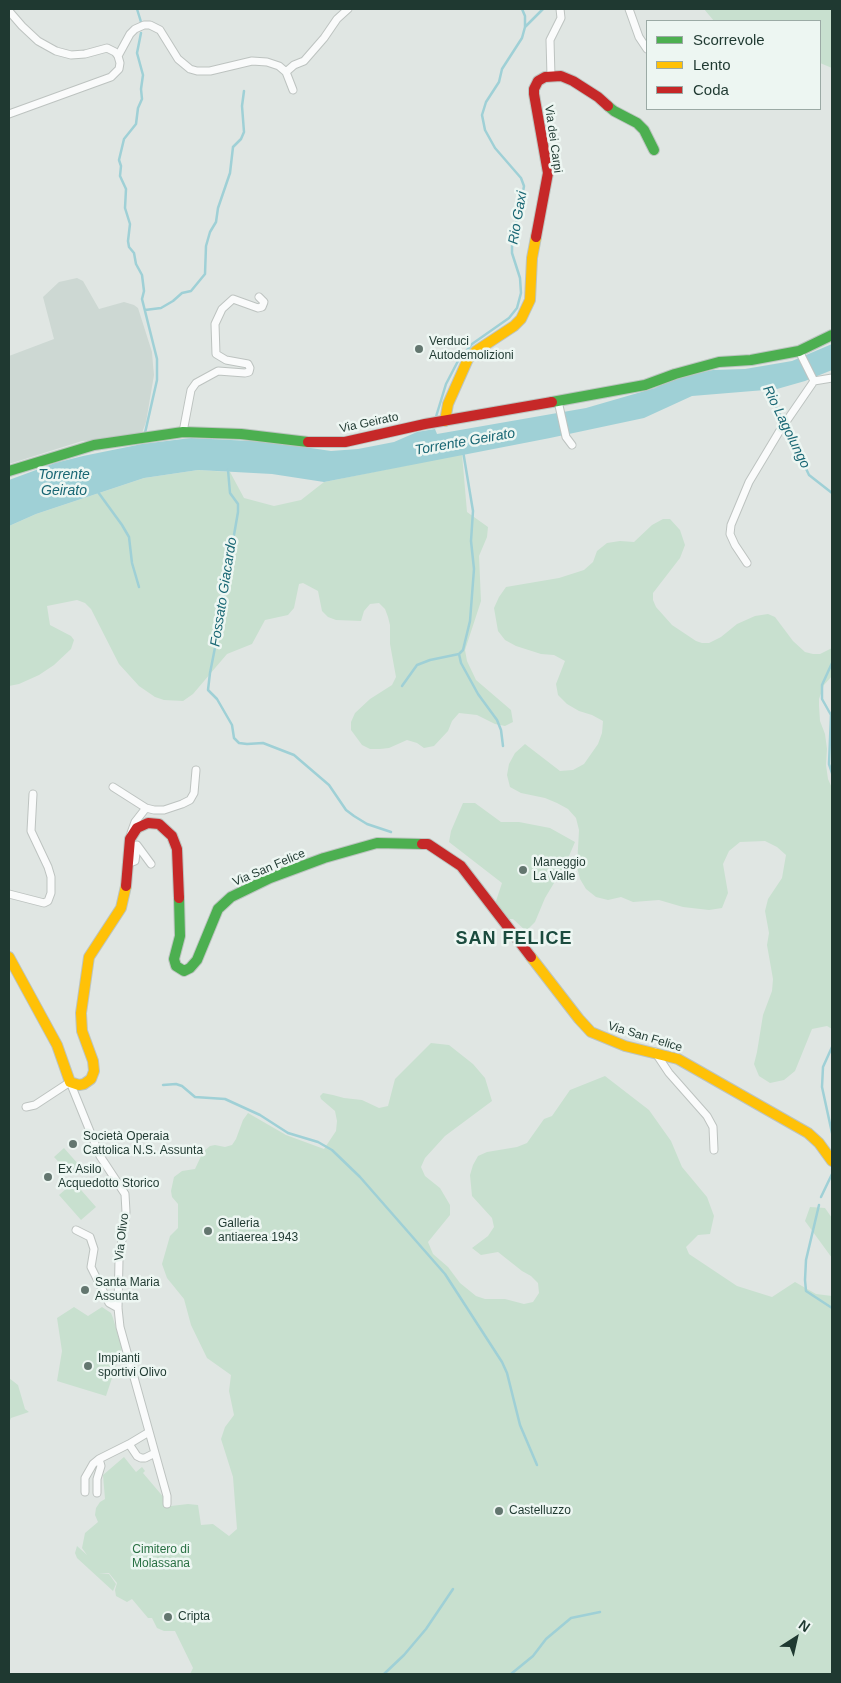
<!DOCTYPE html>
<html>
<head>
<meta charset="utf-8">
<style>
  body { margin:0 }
  #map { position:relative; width:841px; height:1683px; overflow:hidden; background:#e0e6e3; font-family:Helvetica,sans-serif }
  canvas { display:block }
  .frame { position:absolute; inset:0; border:10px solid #1f3931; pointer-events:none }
  .legend { position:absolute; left:646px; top:20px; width:175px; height:90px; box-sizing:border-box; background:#edf6f2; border:1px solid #9baaa5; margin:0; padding:6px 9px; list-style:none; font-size:15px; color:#1f3931 }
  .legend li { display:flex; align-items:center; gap:10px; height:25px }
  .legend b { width:25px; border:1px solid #9baaa5 }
  .north { position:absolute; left:771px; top:1613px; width:50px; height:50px; -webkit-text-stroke:4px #edf6f2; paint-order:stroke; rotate:35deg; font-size:14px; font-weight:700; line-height:20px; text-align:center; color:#1f3931 }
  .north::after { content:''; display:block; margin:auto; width:18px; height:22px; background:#1f3931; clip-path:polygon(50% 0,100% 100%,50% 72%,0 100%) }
</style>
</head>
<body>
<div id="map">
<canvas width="841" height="1683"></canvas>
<div class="frame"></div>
<ul class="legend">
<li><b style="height:6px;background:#4caf50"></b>Scorrevole</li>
<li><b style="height:6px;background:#ffc107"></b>Lento</li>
<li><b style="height:6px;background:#c62828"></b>Coda</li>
</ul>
<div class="north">N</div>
</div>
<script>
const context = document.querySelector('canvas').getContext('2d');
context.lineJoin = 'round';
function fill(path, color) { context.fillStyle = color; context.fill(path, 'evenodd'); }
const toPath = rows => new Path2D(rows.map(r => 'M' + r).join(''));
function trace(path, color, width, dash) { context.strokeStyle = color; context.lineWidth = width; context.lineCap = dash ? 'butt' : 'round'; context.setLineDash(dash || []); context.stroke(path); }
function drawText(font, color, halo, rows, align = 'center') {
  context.font = font + ' Helvetica,sans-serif'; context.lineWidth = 5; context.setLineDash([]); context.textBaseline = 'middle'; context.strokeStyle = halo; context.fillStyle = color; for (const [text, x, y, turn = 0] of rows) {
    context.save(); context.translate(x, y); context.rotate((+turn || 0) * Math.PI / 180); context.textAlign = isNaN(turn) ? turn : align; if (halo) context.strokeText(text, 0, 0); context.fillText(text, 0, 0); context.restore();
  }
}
const built = toPath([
  [77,278,83,281,99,309,124,302,134,305,138,308,152,352,153,365,154,375,146,422,142,433,104,440,82,441,9,464,9,356,54,339,43,297,59,282]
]);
const green = toPath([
  [704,9,832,9,832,68,820,63,820,21,714,21],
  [462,454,467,512,488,527,487,537,479,556,481,601,465,650,467,661,476,680,511,710,513,722,505,726,495,724,477,715,459,713,452,721,448,731,434,746,424,748,417,743,407,740,389,748,380,749,370,749,362,745,351,730,351,722,355,713,370,699,392,685,396,677,390,644,390,625,388,617,385,609,379,603,370,604,364,611,361,621,336,620,328,617,322,611,318,591,303,583,299,584,294,608,288,615,265,620,252,644,227,654,193,694,183,701,164,700,155,697,139,686,119,664,91,609,85,603,77,600,47,606,50,625,71,636,74,640,71,649,54,665,39,675,19,684,9,686,9,526,36,514,144,478,198,470,230,472,244,498,274,506,301,500,324,482],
  [663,519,670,519,680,530,685,545,680,558,653,593,653,600,656,607,672,625,696,641,702,643,709,643,721,637,737,624,755,616,768,614,775,617,793,641,805,652,813,654,820,654,832,648,832,676,824,685,819,699,819,706,820,721,825,734,827,749,826,765,828,779,832,788,832,1029,827,1026,812,1029,795,1071,784,1080,770,1083,759,1076,754,1064,757,1052,763,1015,772,991,773,979,767,945,769,933,765,911,768,899,782,878,786,855,777,847,765,841,740,842,729,851,723,864,728,893,722,908,709,910,683,907,659,900,633,902,621,897,608,900,596,897,586,889,580,879,577,867,579,830,576,818,568,809,557,803,545,798,521,793,510,787,507,775,509,764,515,753,525,744,560,771,573,770,584,764,598,744,602,733,603,721,592,715,579,711,567,704,558,695,556,684,565,661,554,655,541,654,516,646,505,640,498,631,494,608,499,597,506,587,559,578,584,570,593,562,597,551,607,543,620,541,634,542,652,525],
  [463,803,475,803,501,822,519,822,550,828,575,842,566,863,545,898,535,922,526,931,513,919,506,919,495,904,502,883,449,842,451,831],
  [431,1043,449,1045,473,1064,485,1078,492,1101,445,1136,425,1158,421,1167,425,1176,440,1188,450,1205,450,1215,428,1242,433,1254,448,1267,460,1283,476,1296,485,1299,505,1299,524,1304,533,1302,539,1293,538,1283,531,1276,522,1271,498,1252,481,1255,472,1248,488,1236,494,1227,492,1218,472,1196,470,1175,473,1165,478,1156,487,1152,517,1147,527,1143,544,1119,552,1116,570,1090,605,1076,649,1110,671,1141,682,1167,707,1197,714,1216,710,1234,698,1235,686,1247,689,1254,737,1286,772,1297,795,1282,816,1294,832,1296,832,1674,190,1674,193,1668,175,1631,164,1631,157,1628,152,1618,148,1618,132,1599,127,1602,116,1596,115,1590,117,1583,109,1573,99,1574,109,1574,116,1584,113,1591,77,1558,75,1553,77,1546,87,1555,82,1548,85,1533,98,1522,95,1515,96,1508,100,1502,105,1499,103,1475,124,1457,136,1472,142,1467,145,1471,143,1473,171,1506,188,1504,198,1505,201,1525,213,1524,229,1536,237,1529,233,1477,221,1439,225,1427,234,1415,229,1391,231,1375,207,1358,191,1325,184,1299,167,1278,162,1264,170,1236,178,1228,178,1204,172,1197,171,1191,174,1177,182,1171,195,1169,203,1152,210,1146,215,1145,225,1147,232,1145,236,1139,243,1120,248,1113,286,1135,324,1149,336,1131,337,1121,335,1111,321,1099,320,1096,323,1093,333,1095,344,1098,362,1100,379,1108,388,1106,395,1079],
  [64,1148,79,1165,69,1173,54,1157],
  [74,1182,96,1207,81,1220,59,1195],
  [810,1207,825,1208,832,1218,832,1258,805,1221],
  [74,1307,88,1316,102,1307,111,1313,113,1318,122,1348,106,1396,57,1381,62,1351,57,1318],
  [9,1378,18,1385,25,1409,29,1412,11,1418,9,1423]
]);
const water = toPath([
  [832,344,832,370,805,381,777,389,692,396,644,418,550,438,324,482,272,474,198,470,144,478,36,514,9,526,9,480,55,463,83,456,142,444,191,438,270,442,331,451,358,449,394,442,417,432,435,429,437,434,586,408,655,388,674,378,713,370,745,369,792,361]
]);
const stream = toPath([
  [137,9,141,22],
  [525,27,543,9],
  [141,33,137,53,143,75,141,89,142,99,138,108,136,124,124,139,119,160,121,166,120,176,126,189,125,208,130,224,128,241,129,247,134,253,136,264,142,275,144,291,142,299,157,359,157,380,145,433],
  [145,310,161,308,173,301,182,293,191,291,205,274,206,246,210,232,216,222,218,208,230,173,233,147,241,139,244,132,242,106,244,91],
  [767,388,783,421],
  [435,420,446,384,458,361,472,344,509,318,517,308,521,293,520,278,512,253,512,238,520,209,524,186,521,178,495,148,485,130,482,115,486,102,499,82,502,69,522,38,525,27,525,16,522,9],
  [786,426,809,475,832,493],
  [228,470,230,493,238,504,238,512,234,535,227,563,222,612,210,673,208,690,217,699,232,725,234,738,239,743,247,744,263,743,294,755,329,785,346,810,354,816,367,824,391,832],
  [98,492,122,525,129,537,132,563,139,587],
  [459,654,461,663,478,694,497,720,501,730,503,746],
  [832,663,822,685,822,699,831,715,829,764,832,773],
  [402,686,417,665,430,660,459,654,463,650,470,621,474,569,471,541,473,511,463,451],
  [832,1047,823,1067,822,1087,832,1133],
  [163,1085,176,1084,182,1086,195,1097,225,1099,260,1115,288,1133,318,1142,332,1150,360,1177,445,1274,502,1362,507,1373,520,1425,537,1465],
  [821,1197,832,1174],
  [819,1205,806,1260,805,1280,806,1291,832,1308],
  [384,1674,404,1655,426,1629,453,1589],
  [511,1674,533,1656,546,1639,571,1618,600,1612]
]);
const street = toPath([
  [629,9,639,37,647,49],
  [9,11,22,26,38,41,56,51,71,55,85,54,107,48,115,52,118,56,120,63,119,69,111,77,9,114],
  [118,56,130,34,135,29,144,25,150,25,160,30,178,59,190,69,197,71,210,71,252,61,267,62,279,66,286,72,293,90],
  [286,72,294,65,304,61,324,38,337,19,348,9],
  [551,76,550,40,561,18,560,9],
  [799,351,814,381],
  [558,401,566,437,572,445],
  [183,432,191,390,196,383,218,371,245,373,249,372,250,368,248,364,226,360,216,354,215,324,222,309,233,299,258,308,262,307,264,302,259,297],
  [747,563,735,545,730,534,731,525,749,482,779,432,814,381,832,378],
  [113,787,146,808,135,822,131,833],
  [146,808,154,810,164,810,182,804,190,800,194,793,196,770],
  [127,864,135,861,137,845,151,864],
  [9,894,44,903,48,901,51,893,51,877,48,867,31,831,33,794],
  [655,1052,669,1073,707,1116,713,1127,714,1150],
  [26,1107,35,1105,70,1082,100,1156,125,1194,126,1212,119,1260,118,1308,120,1327,155,1453,167,1496,167,1504],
  [76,1230,90,1237,94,1249,91,1267,109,1303,118,1308],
  [149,1432,129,1444,137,1456,141,1458,145,1458,155,1453],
  [85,1492,85,1478,93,1464,99,1459,129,1444],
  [97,1493,97,1479,101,1466,99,1459]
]);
const fast = toPath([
  [608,106,614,111,637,123,644,130,654,150],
  [552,402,645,385,675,374,719,362,751,360,799,351,832,335],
  [9,471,94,445,183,432,241,434,308,442],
  [179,898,180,936,174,959,176,966,184,971,190,968,197,960,218,909,231,897,270,878,324,858,377,843,422,844]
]);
const slow = toPath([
  [445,421,448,404,468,359,476,351,514,326,521,319,530,300,532,258,536,237],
  [9,957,57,1045,70,1082,79,1085,84,1084,91,1079,94,1071,93,1061,82,1031,81,1013,89,957,121,908,126,886],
  [531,957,579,1019,591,1032,625,1046,678,1059,808,1133,819,1143,832,1161]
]);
const jam = toPath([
  [536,237,548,173,534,94,534,89,538,81,545,77,561,76,573,81,598,97,608,106],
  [308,442,345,442,425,424,552,402],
  [422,844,428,844,461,866,531,957],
  [126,886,130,839,137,828,148,823,159,824,172,836,177,849,179,898]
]);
const markers = [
  [419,349,5,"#63766f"],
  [523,870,5,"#63766f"],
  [73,1144,5,"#63766f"],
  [48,1177,5,"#63766f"],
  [208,1231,5,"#63766f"],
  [85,1290,5,"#63766f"],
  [88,1366,5,"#63766f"],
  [499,1511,5,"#63766f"],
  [168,1617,5,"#63766f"]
];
const streetNames = [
  ["Via dei Carpi",553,139,82],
  ["Via Geirato",369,423,-12],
  ["Via San Felice",269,868,-23],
  ["Via San Felice",645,1037,17],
  ["Via Olivo",122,1237,-83]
];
const poiNames = [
  ["Verduci",429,342],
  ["Autodemolizioni",429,356],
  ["Maneggio",533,863],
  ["La Valle",533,877],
  ["Società Operaia",83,1137],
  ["Cattolica N.S. Assunta",83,1151],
  ["Ex Asilo",58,1170],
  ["Acquedotto Storico",58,1184],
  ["Galleria",218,1224],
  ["antiaerea 1943",218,1238],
  ["Santa Maria",95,1283],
  ["Assunta",95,1297],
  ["Impianti",98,1359],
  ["sportivi Olivo",98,1373],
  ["Castelluzzo",509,1511],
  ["Cripta",178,1617]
];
const parkNames = [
  ["Cimitero di",161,1550],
  ["Molassana",161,1564]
];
const waterNames = [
  ["Rio Gaxi",518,218,-80],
  ["Rio Lagolungo",786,427,64],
  ["Torrente Geirato",465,442,-10],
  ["Torrente",64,475],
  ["Geirato",64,491],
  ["Fossato Giacardo",224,592,-81]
];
const districtNames = [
  ["SAN FELICE",514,939]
];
fill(built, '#cdd8d3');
fill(green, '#c8e0cf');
fill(water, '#9fd0d6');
trace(stream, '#9fd0d6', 2.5);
trace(street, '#bdc3c0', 9);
trace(fast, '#bcc4c0', 12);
trace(slow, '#bcc4c0', 12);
trace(jam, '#bcc4c0', 12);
trace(street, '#fafbfb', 7);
trace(fast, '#4caf50', 10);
trace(slow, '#ffc107', 10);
trace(jam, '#c62828', 10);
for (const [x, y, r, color] of markers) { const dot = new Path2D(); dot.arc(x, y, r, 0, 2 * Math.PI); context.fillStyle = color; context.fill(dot); trace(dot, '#edf6f2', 2); }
drawText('12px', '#1f3931', '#edf6f2', streetNames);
drawText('12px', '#1f3931', '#edf6f2', poiNames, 'left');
drawText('12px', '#297043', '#edf6f2', parkNames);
drawText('italic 14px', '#196774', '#edf6f2', waterNames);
context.letterSpacing = '1px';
drawText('bold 18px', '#1b4b3e', '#edf6f2', districtNames);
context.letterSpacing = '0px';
</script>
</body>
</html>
